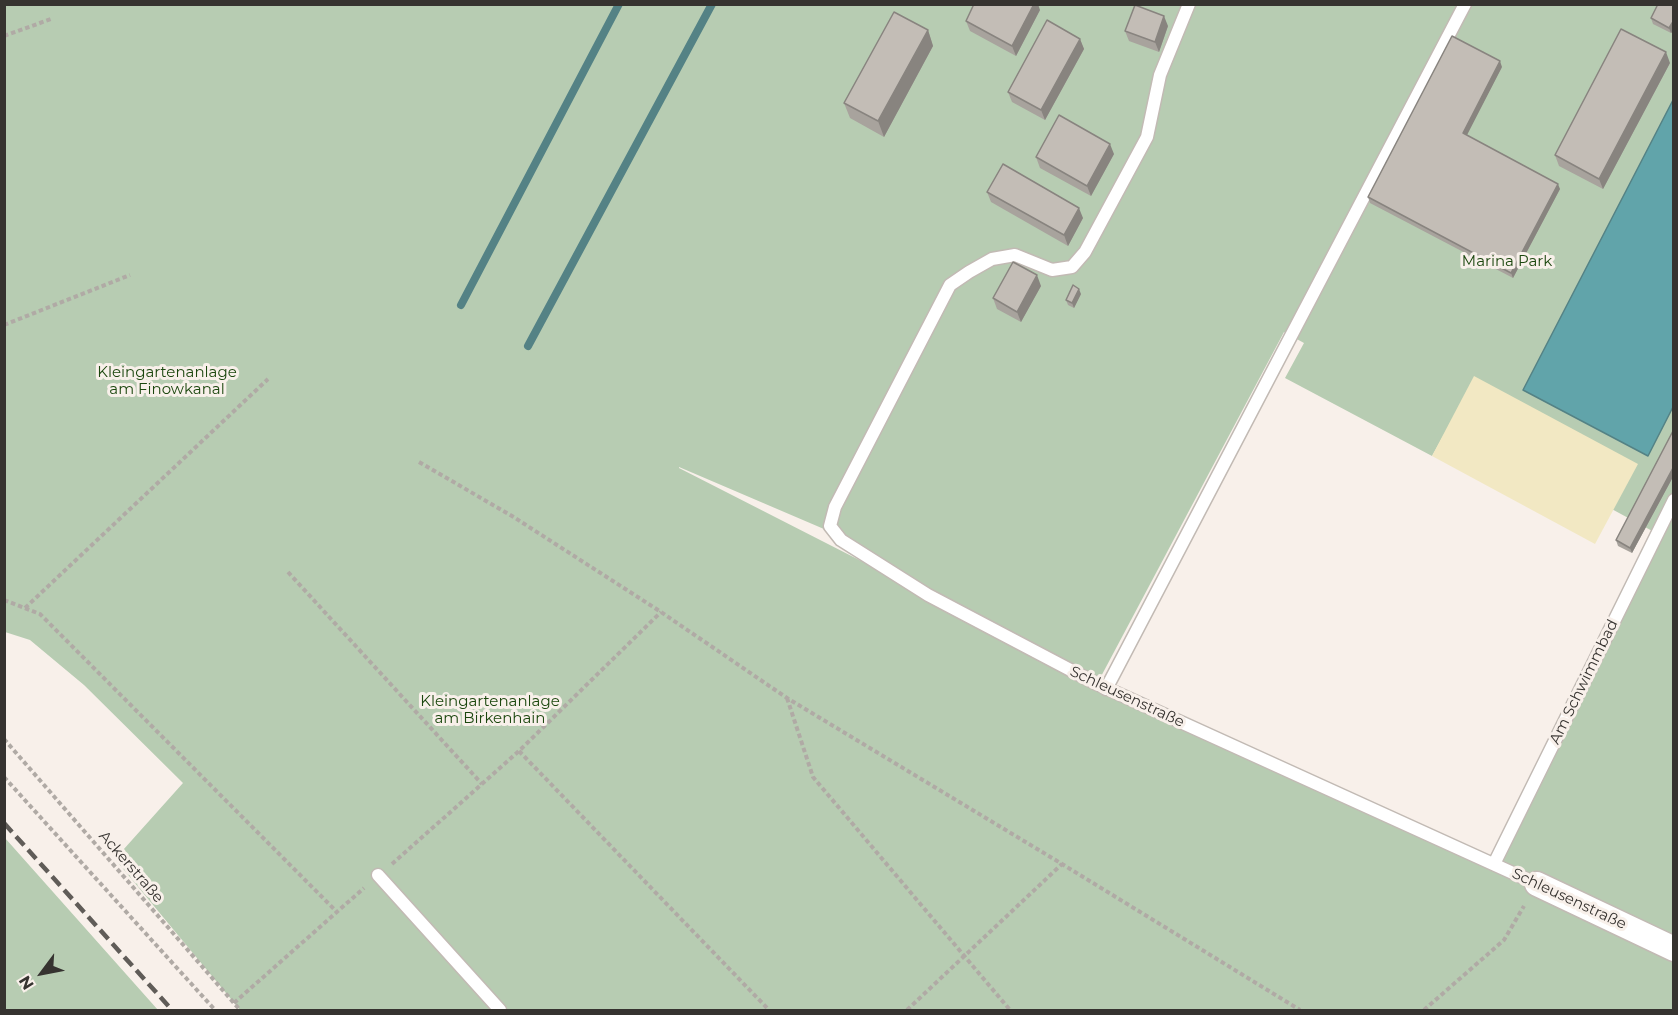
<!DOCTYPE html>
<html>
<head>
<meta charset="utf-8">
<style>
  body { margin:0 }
  #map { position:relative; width:1678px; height:1015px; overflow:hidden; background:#f8f0ea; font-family:Montserrat,sans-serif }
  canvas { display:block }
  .frame { position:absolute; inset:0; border:6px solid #363330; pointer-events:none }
  .north { position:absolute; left:12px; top:943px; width:60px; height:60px; -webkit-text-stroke:4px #f8f0ea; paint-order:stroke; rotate:238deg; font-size:16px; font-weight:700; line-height:24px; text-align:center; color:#363330 }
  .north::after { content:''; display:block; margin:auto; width:21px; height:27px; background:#363330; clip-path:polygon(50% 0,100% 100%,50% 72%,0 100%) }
</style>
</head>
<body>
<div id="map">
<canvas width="1678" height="1015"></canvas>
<div class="frame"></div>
<div class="north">N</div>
</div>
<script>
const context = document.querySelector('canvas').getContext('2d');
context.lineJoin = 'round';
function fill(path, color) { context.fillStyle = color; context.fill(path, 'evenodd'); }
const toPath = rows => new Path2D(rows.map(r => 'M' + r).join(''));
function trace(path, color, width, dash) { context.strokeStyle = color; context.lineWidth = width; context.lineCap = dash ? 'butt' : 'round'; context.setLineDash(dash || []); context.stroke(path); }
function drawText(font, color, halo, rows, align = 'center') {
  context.font = font + ' Montserrat,sans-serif'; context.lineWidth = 6; context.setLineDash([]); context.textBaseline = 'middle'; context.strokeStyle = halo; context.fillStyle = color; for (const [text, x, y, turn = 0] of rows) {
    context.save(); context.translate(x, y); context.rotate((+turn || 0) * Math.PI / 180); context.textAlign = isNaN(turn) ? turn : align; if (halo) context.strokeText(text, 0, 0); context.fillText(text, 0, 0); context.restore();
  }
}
const green = toPath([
  [5,5,1673,5,1674,500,1656,533,1451,422,1432,456,1285,378,1304,343,1284,332,1097,684,1494,864,1673,506,1673,1010,240,1010,115,859,183,783,84,685,30,640,5,632],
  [679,467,852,541,922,592,679,468],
  [4,838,5,838,158,1010,5,1010]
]);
const sand = toPath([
  [1474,376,1638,464,1595,544,1432,456]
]);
const water = toPath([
  [1673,100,1673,407,1648,456,1523,390,1673,100]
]);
const stream = toPath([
  [461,305,619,4],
  [528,346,712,4]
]);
const path = toPath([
  [4,36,51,19],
  [4,325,130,275],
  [419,462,512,516,661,612,787,698,1062,864,1300,1010],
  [288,572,482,784],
  [4,600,40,614,337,912],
  [25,608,268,379],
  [787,698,813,777,1010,1010],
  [4,739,240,1010],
  [519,751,769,1010],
  [4,777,215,1010],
  [392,864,519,751,661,612],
  [234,1003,364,888],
  [907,1010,1062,864],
  [1424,1010,1504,940,1524,906]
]);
const lane = toPath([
  [1189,4,1160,75,1147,137,1085,252,1072,267,1052,270,1015,255,992,259,969,272,950,285,835,507,830,526,841,540,928,595,1097,684,1537,884],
  [1106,689,1465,4],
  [1494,864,1674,500],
  [378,875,500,1010]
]);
const street = toPath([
  [1537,884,1674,949]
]);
const rail = toPath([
  [4,823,172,1010]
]);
const wall = toPath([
  [1674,4,1674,30,1671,33,1653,24,1651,18],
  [1040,10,1016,56,970,31,966,21],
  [1168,26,1159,52,1129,41,1125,31],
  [928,30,933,46,884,137,850,118,844,103],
  [1080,39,1084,49,1045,120,1012,102,1008,92],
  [1670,63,1603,189,1559,166,1555,155],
  [1502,67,1466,135,1560,189,1513,278,1370,203,1368,197],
  [1114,154,1091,196,1040,168,1036,157],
  [987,192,1083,218,1068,246,991,202],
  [1041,286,1021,322,997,309,993,298],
  [1081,294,1074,308,1068,305,1066,300],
  [1674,429,1674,475,1632,553,1618,546,1616,540]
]);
const shadedWall = toPath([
  [1034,4,1038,4,1040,10,1016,56,1012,46],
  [1164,16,1168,26,1159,52,1155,42],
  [1674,20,1674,30,1671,33,1669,28],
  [928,30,933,46,884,137,878,121],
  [1080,39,1084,49,1045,120,1041,110],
  [1666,52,1670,63,1603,189,1599,179],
  [1500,61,1502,67,1465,139,1463,133],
  [1110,144,1114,154,1091,196,1087,186],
  [1558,184,1560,189,1513,278,1511,273],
  [1079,208,1083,218,1068,246,1064,235],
  [1037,275,1041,286,1021,322,1017,312],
  [1079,289,1081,294,1074,308,1072,303],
  [1674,466,1674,475,1632,553,1630,548]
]);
const building = toPath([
  [974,4,1034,4,1012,46,966,21,974,4],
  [1658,4,1674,4,1674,20,1669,28,1651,18,1658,4],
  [1135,5,1164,16,1155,42,1125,31,1135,5],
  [894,12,928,30,878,121,844,103,894,12],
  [1047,20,1080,39,1041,110,1008,92,1047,20],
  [1621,29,1666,52,1599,179,1555,155,1621,29],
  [1452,36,1500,61,1463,133,1558,184,1511,273,1368,197,1452,36],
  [1059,115,1110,144,1087,186,1036,157,1059,115],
  [1003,164,1079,208,1064,235,987,192,1003,164],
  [1013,262,1037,275,1017,312,993,298,1013,262],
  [1073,285,1079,289,1072,303,1066,300,1073,285],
  [1674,429,1674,466,1630,548,1616,540,1674,429]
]);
const parkNames = [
  ["Marina Park",1507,262],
  ["Kleingartenanlage",167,373],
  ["am Finowkanal",167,390],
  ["Kleingartenanlage",490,702],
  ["am Birkenhain",490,719]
];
const streetNames = [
  ["Am Schwimmbad",1584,682,-64],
  ["Schleusenstraße",1127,697,25],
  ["Ackerstraße",131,867,49],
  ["Schleusenstraße",1569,899,25]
];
fill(green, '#b7ccb2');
fill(sand, '#f2e8c3');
fill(water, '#61a4aa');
trace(water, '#548285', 1.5);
trace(stream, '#548285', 8);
trace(lane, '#c2bab4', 15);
trace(street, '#c2bab4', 27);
trace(path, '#b0aaa5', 4, [4.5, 3]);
trace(lane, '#fff', 12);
trace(street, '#fff', 24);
trace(rail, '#605c58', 4.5, [12, 6]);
fill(wall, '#a8a39d');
fill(shadedWall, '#88847f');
fill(building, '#c3bdb6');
trace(building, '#88847f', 1.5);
drawText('15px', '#1b470e', '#f8f0ea', parkNames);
drawText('15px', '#363330', '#f8f0ea', streetNames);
</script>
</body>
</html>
